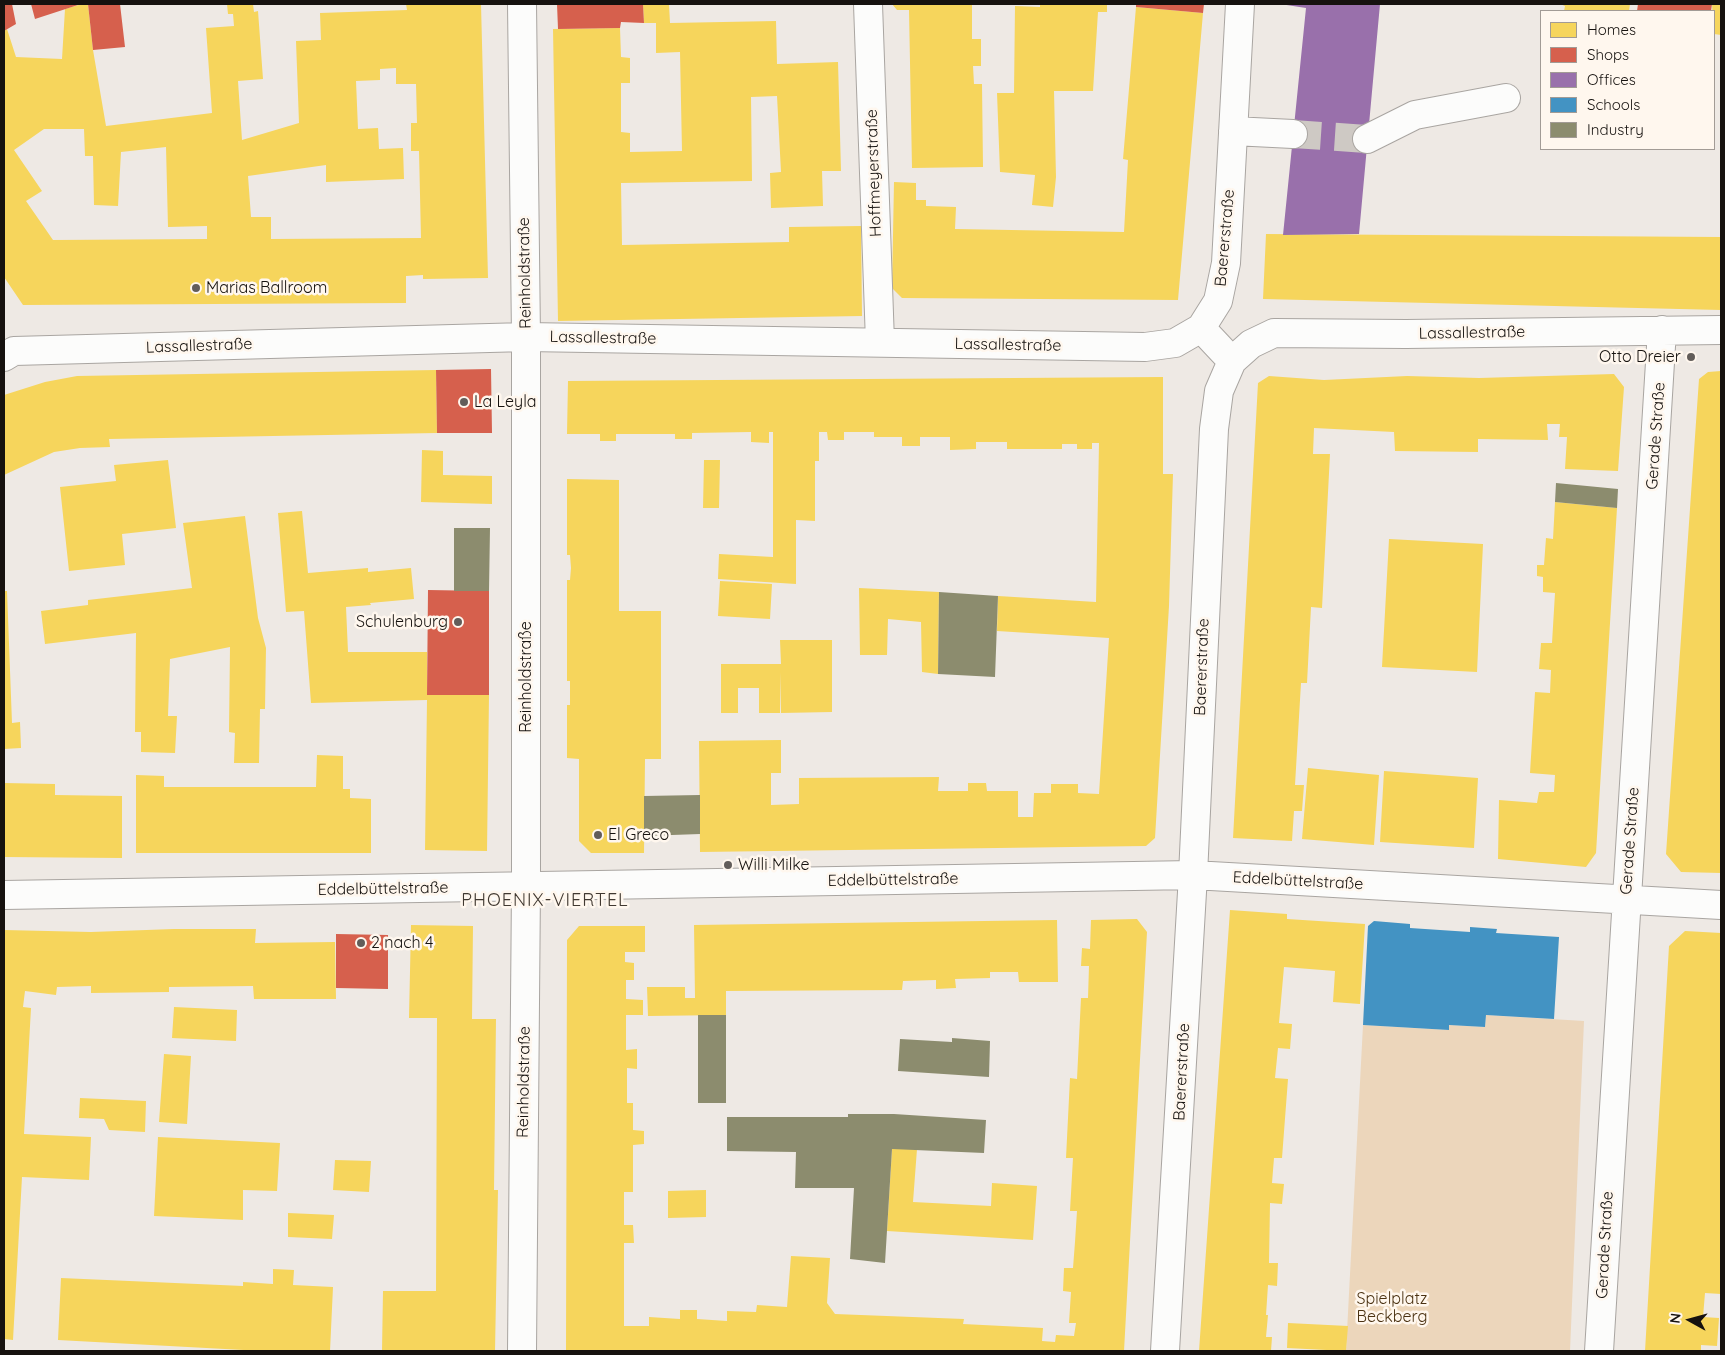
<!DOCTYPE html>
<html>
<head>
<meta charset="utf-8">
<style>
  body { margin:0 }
  #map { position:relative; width:1725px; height:1355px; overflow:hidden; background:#eee9e4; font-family:Quicksand,sans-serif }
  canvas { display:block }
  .frame { position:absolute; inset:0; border:5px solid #16120f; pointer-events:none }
  .legend { position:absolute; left:1540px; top:10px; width:175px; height:140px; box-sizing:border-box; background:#fff7ee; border:1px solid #a29b95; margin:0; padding:6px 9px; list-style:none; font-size:15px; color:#16120f }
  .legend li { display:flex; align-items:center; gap:10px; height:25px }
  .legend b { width:25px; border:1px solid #a29b95 }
  .north { position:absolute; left:1665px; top:1295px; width:50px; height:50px; -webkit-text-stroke:4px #fff7ee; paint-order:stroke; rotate:277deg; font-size:14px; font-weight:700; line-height:20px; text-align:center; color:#16120f }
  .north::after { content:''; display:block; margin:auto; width:18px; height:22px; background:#16120f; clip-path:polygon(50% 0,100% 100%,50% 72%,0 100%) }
</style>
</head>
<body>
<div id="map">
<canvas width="1725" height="1355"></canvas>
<div class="frame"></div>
<ul class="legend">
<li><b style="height:14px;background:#f6d55c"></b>Homes</li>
<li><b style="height:14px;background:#d6604d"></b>Shops</li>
<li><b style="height:14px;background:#9970ab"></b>Offices</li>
<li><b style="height:14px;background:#4393c3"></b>Schools</li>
<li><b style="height:14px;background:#8c8c6e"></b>Industry</li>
</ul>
<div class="north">N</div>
</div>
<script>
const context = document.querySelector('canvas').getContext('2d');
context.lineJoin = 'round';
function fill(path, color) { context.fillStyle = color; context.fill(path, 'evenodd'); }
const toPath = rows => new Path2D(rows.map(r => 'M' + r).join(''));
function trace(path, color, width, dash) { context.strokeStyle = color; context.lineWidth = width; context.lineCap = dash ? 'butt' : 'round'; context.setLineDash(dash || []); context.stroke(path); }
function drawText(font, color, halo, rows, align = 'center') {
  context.font = font + ' Quicksand,sans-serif'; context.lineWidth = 5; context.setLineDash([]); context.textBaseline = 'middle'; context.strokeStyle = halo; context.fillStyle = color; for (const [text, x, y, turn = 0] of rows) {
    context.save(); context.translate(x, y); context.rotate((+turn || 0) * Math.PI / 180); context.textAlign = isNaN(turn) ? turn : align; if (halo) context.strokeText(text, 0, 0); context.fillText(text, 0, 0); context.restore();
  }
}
const green = toPath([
  [1486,1015,1584,1021,1570,1351,1346,1351,1363,1025,1449,1030,1449,1025,1485,1027]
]);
const homes = toPath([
  [82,4,88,4,93,50,106,126,212,113,206,28,234,26,233,14,228,14,227,4,253,4,254,12,258,11,263,79,238,81,242,140,299,123,296,41,321,40,320,13,407,10,406,4,481,4,488,278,423,279,423,275,406,276,406,303,23,305,4,277,4,31,7,29,16,57,62,59,65,9],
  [396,68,396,84,416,84,417,123,411,123,411,151,419,151,421,238,271,239,271,217,251,217,248,176,326,165,326,182,404,179,403,148,379,149,378,128,358,129,356,81,380,80,380,69],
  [44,129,84,129,85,156,93,156,94,205,118,206,121,152,166,147,168,227,207,226,207,239,53,240,26,201,42,191,14,150],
  [643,4,669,4,670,23,776,21,777,64,838,62,841,171,822,171,823,206,771,208,770,173,781,172,777,96,751,97,752,181,621,183,622,245,789,242,789,227,861,226,862,316,558,321,553,29,620,28,621,57,630,58,630,83,621,83,621,132,630,133,630,152,682,151,680,52,656,53,656,23,644,23],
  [892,4,972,4,972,39,981,39,981,66,973,66,974,84,982,84,983,167,912,168,909,10,897,10],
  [1040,4,1107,4,1107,12,1098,12,1093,91,1054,91,1056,177,1053,207,1032,205,1035,175,1000,172,997,93,1014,93,1015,6,1040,7],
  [1560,4,1630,4,1629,11,1564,11,1565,6],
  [1712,4,1721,4,1721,35,1714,34],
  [1136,7,1203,13,1178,300,902,298,892,288,894,182,916,183,916,200,926,200,926,206,956,207,955,229,1124,232,1128,160,1123,159],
  [1266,234,1721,237,1721,310,1263,299],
  [436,370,437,433,109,439,110,447,80,448,54,452,4,475,4,395,45,382,77,376],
  [1721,371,1721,873,1681,872,1666,854,1699,379,1708,372],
  [1614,374,1624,387,1618,471,1565,469,1567,437,1559,437,1560,424,1547,424,1548,440,1478,439,1478,452,1395,451,1394,432,1314,428,1313,454,1330,454,1322,608,1311,607,1307,683,1301,683,1295,785,1304,785,1302,811,1294,811,1292,841,1233,838,1258,383,1269,376,1324,380,1407,376,1479,378],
  [1163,377,1163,474,1173,474,1169,606,1155,838,1146,846,700,852,699,741,781,740,781,773,771,773,771,805,799,804,799,778,939,777,938,791,968,791,968,783,986,783,987,791,1018,791,1018,817,1033,817,1034,793,1051,793,1051,784,1078,784,1078,793,1099,794,1109,638,997,631,998,596,1096,602,1099,443,1092,443,1092,449,1077,449,1077,444,1062,444,1062,449,1007,449,1007,442,976,442,976,449,950,450,950,437,920,437,920,446,902,446,902,437,874,437,874,432,844,432,844,440,828,440,827,432,819,432,819,461,815,461,815,521,796,520,796,584,718,579,719,554,773,557,773,432,769,432,769,443,751,442,751,432,692,433,692,439,675,439,675,434,616,434,616,441,600,441,600,434,567,434,568,381],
  [422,450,443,451,443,475,492,476,492,504,421,502],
  [168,460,176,528,122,534,125,565,69,571,60,487,116,481,114,465],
  [704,460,720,460,719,508,703,508],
  [567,479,619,480,619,611,661,611,661,759,645,759,644,853,591,853,579,841,579,759,567,758,567,705,570,705,570,681,567,681,567,580,570,580,571,568,570,555,567,555],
  [1555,502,1617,508,1596,853,1586,867,1498,859,1499,800,1537,803,1539,792,1554,792,1555,775,1530,773,1535,692,1550,693,1551,670,1539,669,1541,643,1552,643,1555,593,1543,592,1543,577,1537,576,1537,565,1544,565,1546,538,1553,539],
  [302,511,308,573,368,568,368,572,411,568,414,599,370,603,371,605,346,607,348,652,427,652,427,695,489,695,487,851,425,850,427,700,311,703,304,611,286,612,278,513],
  [245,516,258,618,266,648,265,709,260,709,259,763,234,763,235,733,229,732,230,647,170,659,168,716,177,716,175,753,141,752,141,732,135,732,136,633,45,644,41,611,88,605,88,600,192,588,183,523],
  [1389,539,1483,544,1477,672,1382,667],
  [720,581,772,584,770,619,718,616],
  [859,588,939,592,938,674,922,672,921,622,888,619,887,655,860,655],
  [4,591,7,591,12,723,20,722,21,748,4,749],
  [780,640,832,640,832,712,781,713,780,672,780,713,759,713,759,688,738,688,738,713,721,713,721,664,781,664],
  [317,755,343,756,343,789,350,789,350,798,371,799,371,853,136,853,136,775,164,776,164,787,316,787],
  [1308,768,1379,775,1374,845,1302,839],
  [1384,771,1478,778,1474,848,1380,842],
  [4,783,55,784,55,795,122,796,122,858,4,857],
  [1230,910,1287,914,1287,919,1365,924,1360,1004,1333,1002,1335,971,1284,967,1279,1023,1292,1024,1290,1049,1278,1048,1275,1078,1288,1079,1282,1158,1274,1158,1272,1183,1284,1184,1282,1204,1270,1203,1269,1263,1278,1263,1277,1286,1268,1285,1266,1315,1268,1315,1266,1337,1272,1337,1271,1351,1199,1351],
  [1137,919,1147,932,1124,1351,566,1351,567,940,579,926,645,926,645,952,625,952,625,962,634,963,634,980,626,980,626,999,643,1000,643,1015,626,1015,626,1050,637,1049,637,1069,627,1068,627,1103,633,1103,633,1130,644,1131,644,1144,633,1145,633,1192,624,1192,624,1225,633,1225,634,1243,624,1243,624,1326,649,1326,649,1317,680,1319,680,1310,697,1310,697,1319,727,1321,727,1311,756,1312,757,1305,787,1307,791,1256,830,1258,827,1303,835,1314,964,1319,963,1324,1043,1328,1042,1341,1055,1342,1056,1335,1074,1336,1076,1323,1069,1323,1071,1292,1063,1291,1064,1268,1073,1268,1075,1242,1077,1211,1070,1211,1073,1158,1066,1158,1070,1078,1077,1079,1081,998,1088,998,1089,966,1081,966,1082,948,1090,949,1091,920],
  [1057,920,1058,982,1019,982,1018,972,990,972,990,978,955,979,956,988,936,989,936,980,903,981,902,990,726,991,726,1015,648,1016,647,987,685,987,685,998,695,998,694,925],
  [411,925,473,926,472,1019,496,1019,494,1190,498,1190,495,1351,382,1351,383,1291,436,1291,437,1018,409,1018],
  [174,929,256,929,255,943,335,942,336,999,254,999,253,986,169,987,169,992,91,993,91,986,57,987,56,995,25,991,23,1007,31,1008,24,1134,91,1137,89,1180,22,1177,13,1340,4,1339,4,930,91,932],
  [1685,931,1721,933,1721,1294,1705,1293,1703,1317,1719,1318,1717,1346,1701,1345,1701,1351,1645,1351,1669,946],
  [174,1007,237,1010,236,1041,172,1038],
  [164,1054,191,1056,187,1124,159,1122],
  [80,1098,146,1101,145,1132,109,1130,104,1119,79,1118],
  [158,1137,280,1143,277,1191,243,1190,243,1220,154,1216],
  [892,1149,917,1149,913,1202,991,1206,992,1183,1037,1186,1033,1240,887,1231],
  [335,1160,371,1161,369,1192,333,1190],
  [706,1190,706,1217,668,1218,668,1191],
  [288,1213,334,1215,332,1239,288,1237],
  [273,1269,294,1270,293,1285,333,1287,330,1351,262,1351,58,1340,61,1278,243,1286,243,1282,273,1284],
  [1288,1323,1348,1326,1346,1351,1287,1348]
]);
const shops = toPath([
  [4,4,12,4,16,24,4,31],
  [31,4,81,4,35,19],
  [88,4,120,4,125,47,93,50],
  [557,4,643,4,644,23,621,22,620,28,558,29],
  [1136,4,1204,4,1203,13,1136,7],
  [1638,4,1712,4,1711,11,1637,11],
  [491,369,492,433,437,433,436,370],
  [428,590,489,591,489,695,427,695],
  [336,934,388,935,388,989,336,988]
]);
const offices = toPath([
  [1280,4,1380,4,1359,234,1283,235,1306,8]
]);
const schools = toPath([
  [1374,921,1410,924,1410,928,1470,932,1470,927,1497,929,1496,933,1559,937,1554,1019,1486,1015,1485,1027,1449,1025,1449,1030,1363,1025,1368,926]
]);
const industry = toPath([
  [1556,483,1618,489,1617,508,1555,502],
  [454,528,490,528,489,591,454,591],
  [939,592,998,596,995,677,938,674],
  [700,795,700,834,644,836,644,796],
  [698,1015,726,1015,726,1103,698,1103],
  [952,1038,990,1041,989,1077,898,1071,900,1039,952,1042],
  [848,1114,894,1114,986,1120,984,1153,892,1149,885,1263,850,1259,854,1188,795,1188,796,1152,727,1151,727,1117,848,1117]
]);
const minorTunnel = toPath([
  [1293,134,1367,139]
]);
const minor = toPath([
  [868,4,880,342],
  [1233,131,1293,134],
  [1367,139,1415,115,1506,98],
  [1201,328,1232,361],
  [4,357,14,351,526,337,1145,347,1175,343,1201,328,1218,301,1226,263,1240,4],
  [4,895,1193,875,1721,905],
  [522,1351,526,886,526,337,522,4],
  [1165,1351,1193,875,1214,429,1219,391,1232,361,1251,344,1274,333,1406,334,1721,330],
  [1599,1351,1662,330]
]);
const markers = [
  [196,288,5,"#625d5a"],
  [1691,357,5,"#625d5a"],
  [464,402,5,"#625d5a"],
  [458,622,5,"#625d5a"],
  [598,835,5,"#625d5a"],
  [728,865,5,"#625d5a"],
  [361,943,5,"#625d5a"]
];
const streetNames = [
  ["Hoffmeyerstraße",874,173,-92],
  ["Baererstraße",1225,238,-85],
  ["Reinholdstraße",525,273,-91],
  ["Lassallestraße",1472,333,-1],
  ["Lassallestraße",603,338,1],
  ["Lassallestraße",1008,345,1],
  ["Lassallestraße",199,346,-2],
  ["Gerade Straße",1656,436,-86],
  ["Baererstraße",1202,667,-88],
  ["Reinholdstraße",526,677,-90],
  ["Gerade Straße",1630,841,-86],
  ["Eddelbüttelstraße",893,880,-1],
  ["Eddelbüttelstraße",1298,881,3],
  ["Eddelbüttelstraße",383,889,-1],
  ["Baererstraße",1182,1072,-87],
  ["Reinholdstraße",524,1082,-89],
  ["Gerade Straße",1605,1245,-87]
];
const poiNames = [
  ["Marias Ballroom",206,288],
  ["Otto Dreier",1681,357,"right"],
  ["La Leyla",474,402],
  ["Schulenburg",448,622,"right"],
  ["El Greco",608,835],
  ["Willi Milke",738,865],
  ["2 nach 4",371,943]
];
const parkNames = [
  ["Spielplatz",1392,1299],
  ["Beckberg",1392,1317]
];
const neighbourhoodNames = [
  ["PHOENIX-VIERTEL",545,901]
];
fill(green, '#ecd6bb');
fill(homes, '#f6d55c');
fill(shops, '#d6604d');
fill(offices, '#9970ab');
fill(schools, '#4393c3');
fill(industry, '#8c8c6e');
trace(minorTunnel, '#cec9c4', 28, [28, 14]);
trace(minor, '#a9a5a1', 30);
trace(minor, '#fcfcfb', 28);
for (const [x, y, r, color] of markers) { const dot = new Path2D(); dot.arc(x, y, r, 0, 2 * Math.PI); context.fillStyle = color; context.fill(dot); trace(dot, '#fff7ee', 2); }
drawText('16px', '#16120f', '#fff7ee', streetNames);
drawText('16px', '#16120f', '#fff7ee', poiNames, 'left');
drawText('16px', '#4b3212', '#fff7ee', parkNames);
context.letterSpacing = '1px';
drawText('18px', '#403830', '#fff7ee', neighbourhoodNames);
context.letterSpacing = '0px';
</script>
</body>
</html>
